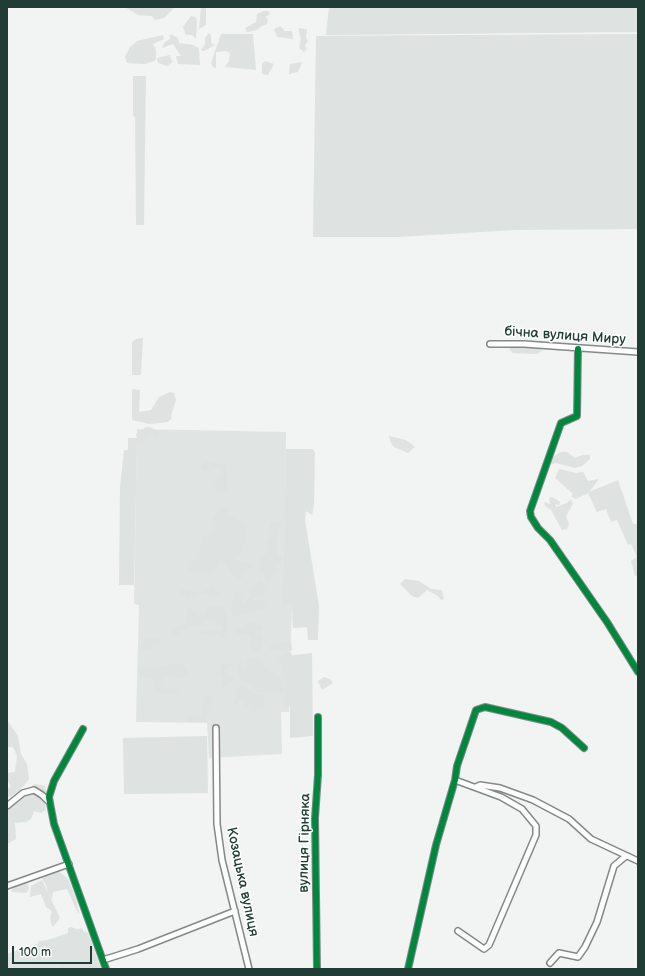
<!DOCTYPE html>
<html>
<head>
<meta charset="utf-8">
<style>
  body { margin:0 }
  #map { position:relative; width:645px; height:976px; overflow:hidden; background:#f2f3f3; font-family:"Balsamiq Sans",sans-serif }
  canvas { display:block }
  .frame { position:absolute; inset:0; border:8px solid #1f3d34; pointer-events:none }
  .scale { position:absolute; left:12px; top:946px; width:80px; height:18px; box-sizing:border-box; border:2px solid #1f3d34; border-top:0; padding-left:5px; font-size:12px; line-height:14px; white-space:nowrap; color:#1f3d34; -webkit-text-stroke:3px #fff; paint-order:stroke }
</style>
</head>
<body>
<div id="map">
<canvas width="645" height="976"></canvas>
<div class="frame"></div>
<div class="scale">100 m</div>
</div>
<script>
const context = document.querySelector('canvas').getContext('2d');
context.lineJoin = 'round';
function fill(path, color) { context.fillStyle = color; context.fill(path, 'evenodd'); }
const toPath = rows => new Path2D(rows.map(r => 'M' + r).join(''));
function trace(path, color, width, dash) { context.strokeStyle = color; context.lineWidth = width; context.lineCap = dash ? 'butt' : 'round'; context.setLineDash(dash || []); context.stroke(path); }
function drawText(font, color, halo, rows, align = 'center') {
  context.font = font + ' "Balsamiq Sans",sans-serif'; context.lineWidth = 3; context.setLineDash([]); context.textBaseline = 'middle'; context.strokeStyle = halo; context.fillStyle = color; for (const [text, x, y, turn = 0] of rows) {
    context.save(); context.translate(x, y); context.rotate((+turn || 0) * Math.PI / 180); context.textAlign = isNaN(turn) ? turn : align; if (halo) context.strokeText(text, 0, 0); context.fillText(text, 0, 0); context.restore();
  }
}
const built = toPath([
  [137,429,286,432,284,605,292,605,289,712,281,712,282,754,209,758,207,723,136,722,139,605,134,604],
  [82,928,98,969,7,969,7,954]
]);
const green = toPath([
  [125,7,175,7,164,18,155,20,152,16,138,15],
  [201,7,206,7,206,25,199,29],
  [329,7,638,7,638,32,326,35],
  [264,11,268,11,270,14,265,17,268,19,267,24,262,26,257,30,247,32,245,28,256,22,257,14],
  [191,16,196,17,197,22,196,39,192,35,186,35,183,27],
  [280,26,285,31,292,31,293,39,277,37,274,29],
  [298,28,306,29,307,31,306,37,308,41,305,46,307,49,304,52,299,48,301,39],
  [209,33,211,35,211,43,215,45,204,51,201,50,205,44,205,38],
  [170,34,178,38,179,43,193,45,199,48,200,65,178,64,176,56,181,56,173,44,162,48,165,42,170,39],
  [221,34,253,34,256,70,225,67,229,61,230,53,226,51,216,52,216,68,213,67,211,63],
  [638,34,638,229,514,230,399,237,313,237,316,36],
  [163,35,164,39,153,44,156,50,156,59,154,61,145,64,127,63,125,57,130,47,137,41],
  [170,55,171,60,174,61,167,66,158,63,157,58],
  [265,61,274,64,268,75,262,74,262,64],
  [302,62,298,72,289,74,290,64],
  [133,76,146,76,144,225,136,225,135,117,133,116],
  [143,338,141,375,132,375,132,342,136,339],
  [512,346,539,348,543,350,537,354,513,353,509,349],
  [132,389,140,390,139,412,151,410,159,397,170,392,174,393,176,400,171,416,172,418,168,422,149,424,132,420],
  [146,427,150,427,160,433,157,441,154,441,152,435,144,439,142,445,138,445,137,441,134,585,119,585,120,487,124,450,128,450,128,438,137,438,136,434],
  [389,436,406,440,415,447,408,453,394,447,391,443],
  [286,449,313,449,315,453,314,504,312,515,306,511,305,520,319,606,318,640,308,640,307,627,293,628,292,606,283,605],
  [561,452,567,452,575,458,582,455,590,455,590,459,582,466,575,468,556,463,549,465,544,462],
  [206,462,223,464,227,467,227,490,217,495,215,480,222,473,220,469,212,470,211,473,207,470,201,470,201,465],
  [559,469,576,473,583,472,588,481,599,479,589,492,618,480,633,524,638,524,638,575,635,576,631,561,637,557,631,544,628,545,617,520,611,522,606,509,597,512,588,493,576,499,572,497,572,493,555,478],
  [552,497,560,502,559,505,555,504,556,507,567,503,571,499,573,504,566,516,569,524,567,529,562,530,551,510,545,506,544,502,550,504,549,498],
  [224,506,228,509,229,514,243,523,245,528,245,541,240,553,234,559,252,563,252,567,245,570,241,579,236,579,222,559,215,570,209,576,206,571,196,573,189,570,190,562,198,560,203,536,210,534,216,527,213,518],
  [275,521,283,527,278,528,276,546,278,556,282,557,282,561,277,566,277,573,273,574,272,579,268,580,260,570,261,560,260,557,269,552,267,544,272,533,270,527,271,523],
  [405,579,419,581,431,589,442,590,444,599,441,600,438,596,427,590,418,598,412,596,400,584],
  [262,581,266,589,264,597,258,598,250,595,249,590,253,585],
  [214,587,216,591,219,591,219,596,197,593,189,599,179,592,182,590,202,592],
  [240,591,243,604,250,597,256,601,264,598,266,606,261,610,235,616,233,615,231,608,234,593],
  [215,606,222,607,227,614,226,638,220,638,218,635,209,636,199,633,202,631,221,631,221,625,216,624,219,619,207,621,203,625,189,625,189,629,182,630,176,637,173,636,172,629,187,622,188,607,198,616,206,614,206,607],
  [251,621,255,624,261,625,263,630,261,632,256,630,254,633,262,636,264,645,257,651,253,651,249,646,252,640,250,635,236,634,234,631],
  [156,638,159,639,161,644,157,647,143,650,142,648,145,639],
  [291,641,292,651,284,649,269,650,270,646],
  [290,652,294,657,294,655,312,653,313,736,290,738,290,706,285,707,284,703,286,686,284,680,282,667,276,660],
  [249,657,260,660,268,671,277,673,281,677,285,688,282,695,278,690,262,693,256,691,250,682,242,682,237,667,240,662,242,663,243,670,247,668,247,660],
  [229,663,233,663,232,665,226,670,225,673,234,678,220,690,223,679,223,676,220,675,221,666],
  [182,664,184,664,188,673,185,677,169,676,160,682,162,688,177,688,179,693,164,695,158,693,155,689,153,678,141,676,137,671,141,668,155,669,168,665],
  [324,677,330,679,333,683,322,690,318,681],
  [240,685,258,696,264,695,265,707,260,711,254,712,251,712,253,704,247,707,241,699,236,704,234,703,237,696,236,690],
  [209,694,212,698,211,704,205,722,190,722,187,718,191,715,198,717,201,716,204,700],
  [7,720,18,736,21,754,27,764,29,779,22,788,12,796,8,797,7,790,11,786,8,781,7,773,15,772,17,756,13,747,7,747],
  [207,736,208,793,124,794,123,738],
  [36,784,45,786,46,792,43,798,46,810,41,813,34,811,31,819,26,822,15,823,16,839,7,844,7,808,20,801,33,785],
  [53,872,59,872,68,879,76,899,79,913,78,913,67,889,53,892,52,899,49,896,46,885,41,877,43,875],
  [42,880,60,918,54,926,52,926,50,918,52,911,46,907,41,894,30,897,31,886],
  [22,882,28,884,29,889,26,893,12,892,11,890,19,883],
  [71,927,88,933,101,969,59,969,60,963,55,961,50,964,44,962,41,964,49,967,49,969,33,969,30,963,33,960,32,954,39,941,57,939,68,934,68,928]
]);
const minor = toPath([
  [490,344,524,344,638,352],
  [578,349,577,416,561,423,530,511,531,517,538,528,550,540,607,622,638,672],
  [216,728,217,824,222,860,249,969],
  [83,729,54,781,49,797,50,803,54,824,106,969],
  [455,780,501,797,522,809,536,826,536,835,489,945,484,949,458,931],
  [476,787,480,785,500,788,533,800,569,819,591,839,638,861],
  [7,806,23,793,34,790,42,795,50,803],
  [7,886,69,864],
  [103,960,138,949,235,911],
  [550,963,559,953,578,957,585,947,597,922,614,866,626,856],
  [317,969,315,818,318,775,318,717],
  [408,969,436,845,455,780,457,766,476,710,485,707,551,722,562,728,584,748]
]);
const cycleway = toPath([
  [578,349,577,416,561,423,530,511,531,517,538,528,550,540,607,622,638,672],
  [83,729,54,781,49,797,50,803,54,824,106,969],
  [317,969,315,818,318,775,318,717],
  [408,969,436,845,455,780,457,766,476,710,485,707,551,722,562,728,584,748]
]);
const streetNames = [
  ["бічна вулиця Миру",565,336,4],
  ["вулиця Гірняка",305,843,-89],
  ["Козацька вулиця",242,882,78]
];
fill(built, '#e0e4e3');
fill(green, '#dee2e1');
trace(minor, '#838988', 8);
trace(minor, '#fdfdfd', 5);
trace(cycleway, '#00873e', 6);
drawText('14px', '#1f3d34', '#fff', streetNames);
</script>
</body>
</html>
